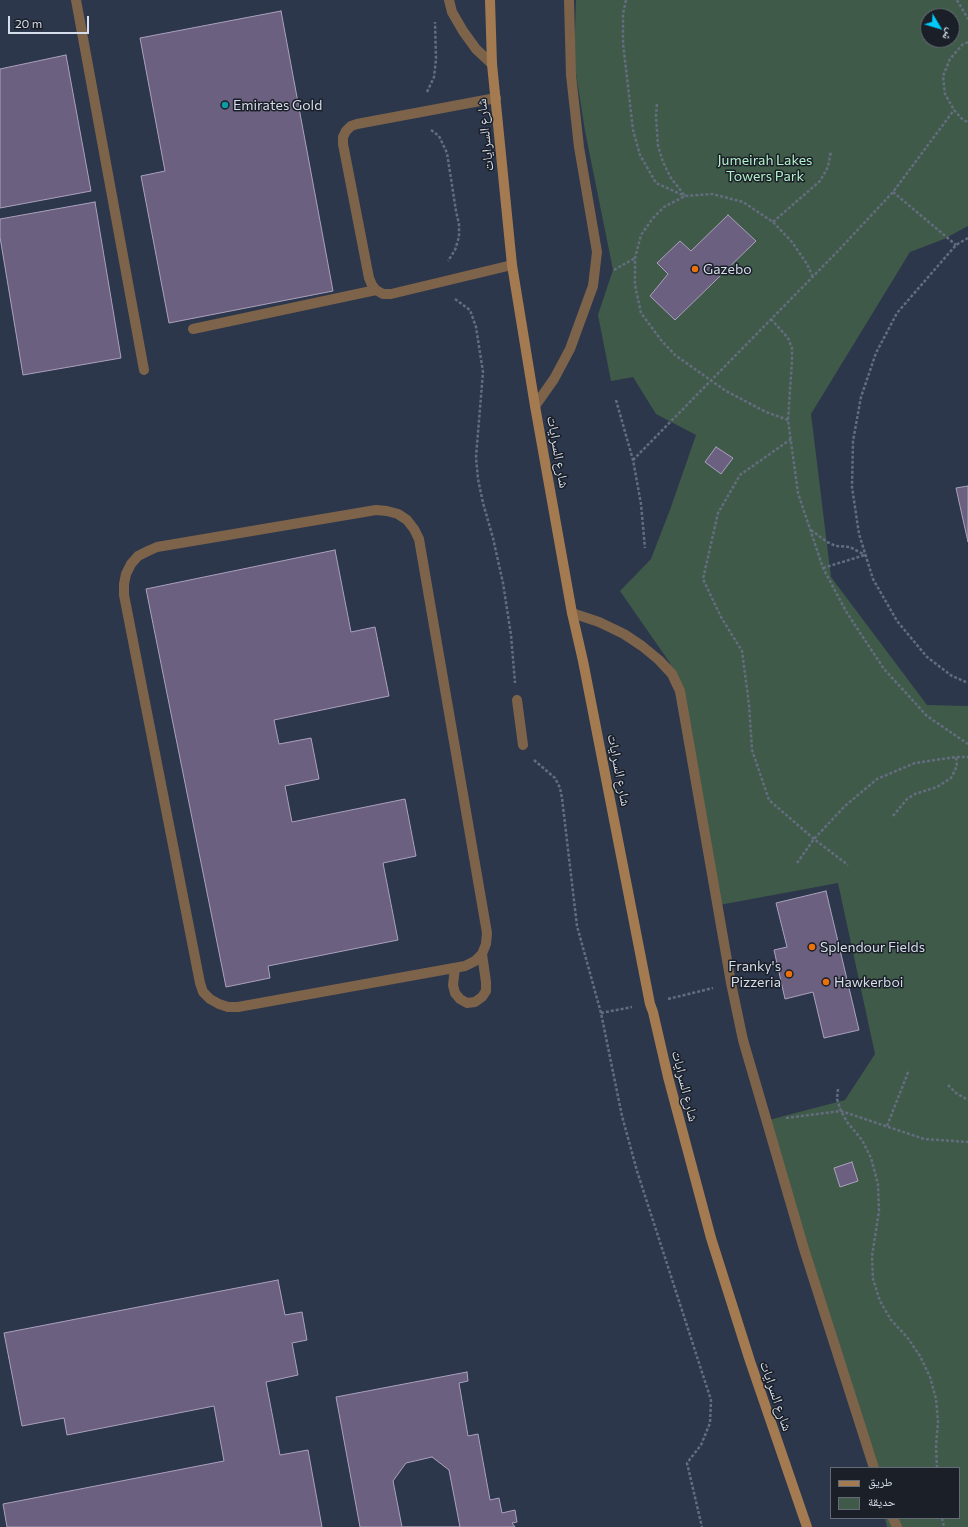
<!DOCTYPE html>
<html>
<head>
<meta charset="utf-8">
<style>
  body { margin:0 }
  #map { position:relative; width:968px; height:1527px; overflow:hidden; background:#2c374c; font-family:Commissioner,"Noto Naskh Arabic",sans-serif }
  canvas { display:block }
  .legend { position:absolute; left:830px; top:1467px; width:130px; height:52px; box-sizing:border-box; background:#1a1f28; border:1px solid #656b76; margin:0; padding:5px 7px; list-style:none; font-size:12px; color:#d6deeb }
  .legend li { display:flex; align-items:center; gap:8px; height:20px }
  .legend b { width:20px; border:1px solid #656b76 }
  .north { position:absolute; left:920px; top:8px; width:40px; height:40px; box-sizing:border-box; background:#1a1f28; border:1px solid #656b76; border-radius:50%; rotate:128deg; font-size:11px; font-weight:700; line-height:16px; text-align:center; color:#d6deeb }
  .north::after { content:''; display:block; margin:auto; width:14px; height:18px; background:#00cbf9; clip-path:polygon(50% 0,100% 100%,50% 72%,0 100%) }
  .scale { position:absolute; left:8px; top:16px; width:81px; height:18px; box-sizing:border-box; border:2px solid #d6deeb; border-top:0; padding-left:5px; font-size:12px; line-height:14px; white-space:nowrap; color:#d6deeb; -webkit-text-stroke:3px #1a1f28; paint-order:stroke }
</style>
</head>
<body>
<div id="map">
<canvas width="968" height="1527"></canvas>
<ul class="legend">
<li><b style="height:5px;background:#a47b51"></b>طريق</li>
<li><b style="height:11px;background:#3f5a48"></b>حديقة</li>
</ul>
<div class="north">ش</div>
<div class="scale">20 m</div>
</div>
<script>
const context = document.querySelector('canvas').getContext('2d');
context.lineJoin = 'round';
function fill(path, color) { context.fillStyle = color; context.fill(path, 'evenodd'); }
const toPath = rows => new Path2D(rows.map(r => 'M' + r).join(''));
function trace(path, color, width, dash) { context.strokeStyle = color; context.lineWidth = width; context.lineCap = dash ? 'butt' : 'round'; context.setLineDash(dash || []); context.stroke(path); }
function drawText(font, color, halo, rows, align = 'center') {
  context.font = font + ' Commissioner,"Noto Naskh Arabic",sans-serif'; context.lineWidth = 3; context.setLineDash([]); context.textBaseline = 'middle'; context.strokeStyle = halo; context.fillStyle = color; for (const [text, x, y, turn = 0] of rows) {
    context.save(); context.translate(x, y); context.rotate((+turn || 0) * Math.PI / 180); context.textAlign = isNaN(turn) ? turn : align; if (halo) context.strokeText(text, 0, 0); context.fillText(text, 0, 0); context.restore();
  }
}
const green = toPath([
  [576,0,968,0,968,226,944,239,910,252,811,414,831,577,927,705,968,706,968,1527,887,1527,885,1518,959,1518,959,1468,873,1468,769,1120,845,1100,875,1054,838,883,714,906,670,663,620,591,651,559,671,507,696,435,656,414,633,377,611,381,598,315,613,270,585,131,574,61],
  [928,16,952,16,952,40,928,40]
]);
const building = toPath([
  [281,11,333,291,169,323,141,176,165,171,140,38,281,11],
  [66,55,91,191,0,208,0,69,66,55],
  [95,202,121,358,23,375,0,237,0,219,95,202],
  [728,215,756,241,675,320,650,296,668,274,657,263,680,241,691,251,728,215],
  [716,447,733,458,721,474,705,462,716,447],
  [968,486,968,542,956,488,968,486],
  [335,550,351,632,375,627,389,696,274,720,279,744,311,738,319,779,285,786,292,822,405,799,416,856,383,863,398,940,268,966,270,978,226,987,146,589,335,550],
  [826,891,859,1030,824,1038,813,992,785,999,774,950,787,947,776,903,826,891],
  [852,1162,858,1181,840,1187,834,1168,852,1162],
  [278,1280,285,1315,302,1312,307,1340,292,1343,298,1375,266,1382,280,1455,308,1450,322,1527,7,1527,3,1504,224,1461,214,1406,67,1435,64,1418,22,1426,4,1333,278,1280],
  [467,1372,468,1381,459,1383,468,1436,478,1434,490,1500,499,1498,502,1513,515,1510,517,1522,512,1523,515,1527,360,1527,336,1397,467,1372],
  [432,1457,449,1470,460,1527,402,1527,393,1481,406,1463,432,1457]
]);
const path = toPath([
  [626,0,623,14,623,43,633,130,640,155,656,183,685,196],
  [957,0,968,19],
  [968,42,962,45,950,59,943,76,945,94,954,110,963,120,968,122],
  [427,92,434,77,436,59,435,22],
  [657,104,656,116,658,146,663,162,671,178,685,196],
  [431,130,439,136,447,153,456,211,459,224,459,237,455,250,448,261],
  [893,192,956,245],
  [773,222,820,181,828,167,831,151],
  [968,238,956,245,897,313,876,353,861,397,853,441,852,487,859,534,873,579,897,621,927,657,952,676,968,683],
  [614,270,635,258],
  [455,299,470,310,476,327,483,372,476,457,478,479,483,503,493,538,503,583,511,635,515,683],
  [771,319,788,338,792,348,792,361,788,420,798,493,823,568,847,613,884,669,927,716,968,744],
  [616,400,633,460,641,504,645,548],
  [788,420,766,412,726,391,675,355,661,340,641,313,635,285,635,258,641,235,653,218,664,207,685,196,712,194,743,202,773,222,792,242,807,264,813,277],
  [791,439,740,475,718,513,703,579,721,617,742,651,749,704,752,750,769,800,814,839,848,865],
  [633,460,837,252,893,192,954,110],
  [811,530,827,542,836,546,850,547,865,555],
  [823,568,865,555],
  [534,760,555,778,560,788,562,798,577,926,601,1013,622,1116,637,1171,711,1400,710,1423,701,1445,687,1463,702,1527],
  [893,816,907,799,915,794,937,787,951,778,957,766,956,757],
  [797,863,814,839,845,806,877,779,915,763,956,757,968,757],
  [668,999,713,988],
  [601,1013,632,1007],
  [948,1085,956,1093,968,1100],
  [838,1089,837,1099,841,1111,847,1122,862,1140,871,1158,878,1184,879,1211,872,1256,873,1279,880,1301,891,1320,907,1337,920,1356,930,1377,936,1399,938,1422,936,1446,937,1468],
  [786,1118,841,1111,924,1139,968,1142],
  [887,1126,909,1070],
  [942,1518,944,1527]
]);
const service = toPath([
  [76,0,144,370],
  [496,98,357,124,351,126,346,131,343,137,343,144,369,278,372,285,376,290,383,294,391,294,512,265],
  [193,329,376,290],
  [535,406,554,379,570,349,593,286,597,252,579,147,571,75,569,0],
  [376,510,387,511,398,514,407,520,414,529,419,539,487,933,486,944,482,954,475,961,465,966,238,1007,228,1007,219,1004,210,999,203,992,200,983,124,595,124,584,126,574,131,564,138,556,148,551,157,547,376,510],
  [572,613,599,622,624,634,642,646,659,660,672,674,680,691,731,983,743,1040,804,1249,874,1468],
  [517,700,523,745],
  [455,968,453,985,455,993,460,999,467,1003,475,1002,482,997,486,991,486,982,482,954],
  [893,1518,897,1527]
]);
const minor = toPath([
  [449,0,452,12,463,31,476,49,492,64]
]);
const secondary = toPath([
  [490,0,492,64,512,265,535,406,572,613,583,661,650,1004,653,1012,668,1077,711,1238,750,1361,807,1527]
]);
const markers = [
  [225,105,4,"#0f9aa8"],
  [695,269,4,"#e8710a"],
  [812,947,4,"#e8710a"],
  [789,974,4,"#e8710a"],
  [826,982,4,"#e8710a"]
];
const poiNames = [
  ["Emirates Gold",233,105],
  ["Gazebo",703,269],
  ["Splendour Fields",820,947],
  ["Franky's",781,966,"right"],
  ["Pizzeria",781,982,"right"],
  ["Hawkerboi",834,982]
];
const streetNames = [
  ["شارع السرايات",485,135,-96],
  ["شارع السرايات",558,452,80],
  ["شارع السرايات",619,770,79],
  ["شارع السرايات",685,1086,76],
  ["شارع السرايات",776,1396,71]
];
const parkNames = [
  ["Jumeirah Lakes",765,160],
  ["Towers Park",765,176]
];
fill(green, '#3f5a48');
fill(building, '#6c6080');
trace(building, '#aba1bd', 1);
trace(path, '#636d7f', 2.5, [3, 2]);
trace(service, '#7d634a', 10);
trace(minor, '#7d634a', 10);
trace(secondary, '#a47b51', 10);
for (const [x, y, r, color] of markers) { const dot = new Path2D(); dot.arc(x, y, r, 0, 2 * Math.PI); context.fillStyle = color; context.fill(dot); trace(dot, '#1a1f28', 1.5); }
drawText('14px', '#d6deeb', '#1a1f28', poiNames, 'left');
drawText('14px', '#d6deeb', '#1a1f28', streetNames);
drawText('14px', '#b3f1c9', '#1a1f28', parkNames);
</script>
</body>
</html>
